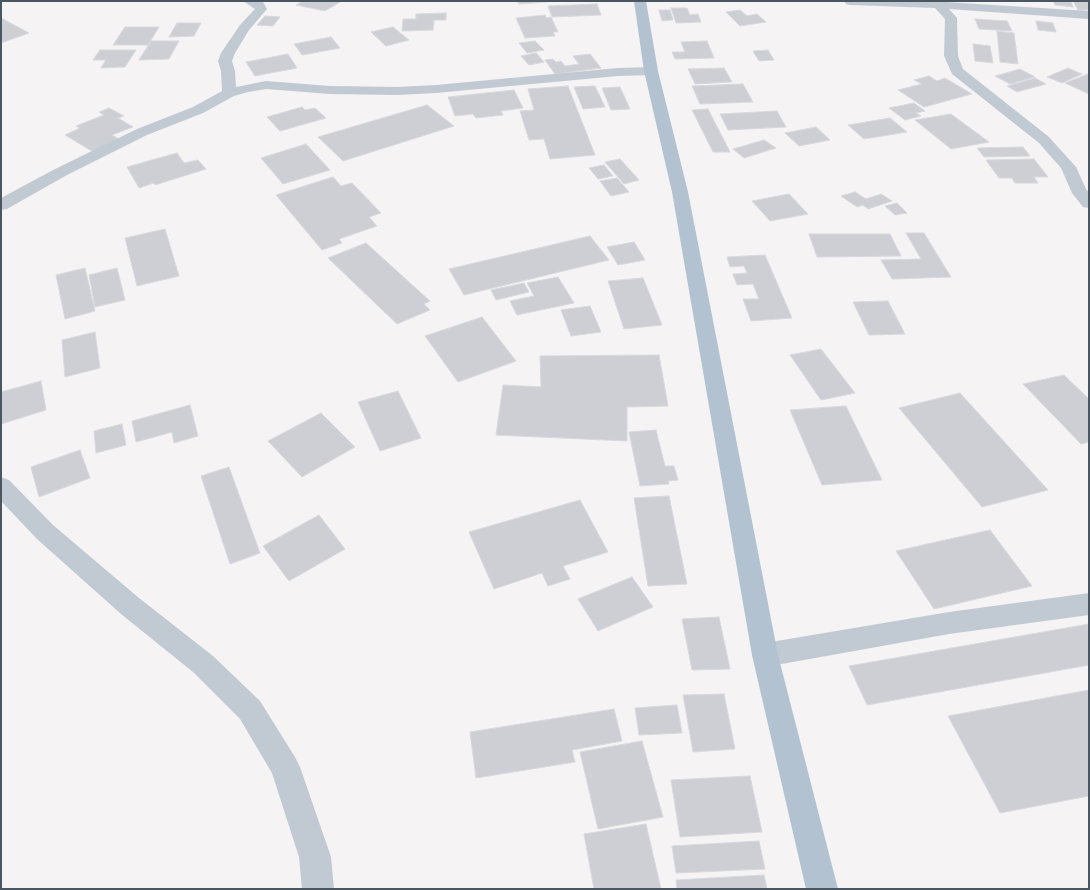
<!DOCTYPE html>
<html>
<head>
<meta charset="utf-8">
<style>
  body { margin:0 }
  #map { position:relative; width:1090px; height:890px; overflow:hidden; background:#f5f3f3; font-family:Karla,sans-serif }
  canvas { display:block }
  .frame { position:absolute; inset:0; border:2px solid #4a5661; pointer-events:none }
</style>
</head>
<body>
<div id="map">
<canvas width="1090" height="890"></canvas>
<div class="frame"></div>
</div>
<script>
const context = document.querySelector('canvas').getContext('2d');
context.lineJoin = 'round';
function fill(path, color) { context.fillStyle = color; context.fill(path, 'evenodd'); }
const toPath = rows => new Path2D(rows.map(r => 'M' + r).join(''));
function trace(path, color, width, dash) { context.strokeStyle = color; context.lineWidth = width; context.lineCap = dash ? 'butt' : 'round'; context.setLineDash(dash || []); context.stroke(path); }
const building = toPath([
  [303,1,335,1,340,2,325,11,296,5,303,1],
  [517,1,557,1,519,4,517,1],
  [1053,1,1071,1,1073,7,1055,5,1053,1],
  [1073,1,1089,2,1089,10,1078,10,1073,1],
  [597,4,601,15,552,17,548,6,597,4],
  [671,8,687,8,690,15,698,14,701,22,676,23,671,8],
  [659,10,670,10,673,20,662,21,659,10],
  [740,10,747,16,757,14,766,22,740,26,726,12,740,10],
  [446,13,446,20,434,20,433,30,402,31,403,19,416,19,416,14,446,13],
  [545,15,546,18,551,17,558,32,553,32,555,36,525,38,516,18,545,15],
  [265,16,280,17,273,26,257,25,265,16],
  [1,18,29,33,1,43,1,18],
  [975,19,1007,21,1012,31,979,29,975,19],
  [1036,21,1053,23,1056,32,1038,30,1036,21],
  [177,23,201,23,194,36,169,37,177,23],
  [125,27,159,27,148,45,113,45,125,27],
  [393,27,409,40,386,46,371,32,393,27],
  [997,31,1014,33,1018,64,1000,62,997,31],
  [331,37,340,48,302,55,294,44,331,37],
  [151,41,179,41,169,59,139,60,151,41],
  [535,41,544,50,527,53,519,43,535,41],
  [707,41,714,58,675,59,672,52,685,52,681,42,707,41],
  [973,44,990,46,993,63,975,61,973,44],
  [100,50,136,50,125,67,101,68,106,60,93,60,100,50],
  [768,50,774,60,759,61,753,51,768,50],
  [536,53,544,62,529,65,521,56,536,53],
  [288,54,297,68,255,76,246,62,288,54],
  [590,54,601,68,555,74,545,60,553,59,556,62,561,61,565,66,579,64,573,56,590,54],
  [724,68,732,82,695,84,688,69,724,68],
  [1068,68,1082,74,1062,83,1047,77,1068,68],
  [1020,69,1035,77,1010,84,995,76,1020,69],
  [1088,74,1089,75,1089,94,1065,83,1088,74],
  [929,76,937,81,945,78,972,94,924,107,898,90,922,84,914,80,929,76],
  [1035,78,1046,84,1017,92,1007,86,1035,78],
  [743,84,753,102,700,104,692,86,743,84],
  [568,86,595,155,550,159,544,139,529,140,520,111,534,110,528,89,568,86],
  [595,86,605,107,583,109,574,87,595,86],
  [620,87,630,109,611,110,602,88,620,87],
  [514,90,523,108,501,111,503,115,476,118,473,114,455,116,448,97,514,90],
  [914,103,925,111,916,113,921,116,905,120,889,108,914,103],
  [427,105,454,126,343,161,318,137,427,105],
  [302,107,305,110,315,108,326,118,280,131,267,117,302,107],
  [109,108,124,116,118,118,133,127,112,135,122,141,95,153,65,135,80,128,76,126,104,115,99,112,109,108],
  [708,109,730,152,713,152,692,110,708,109],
  [777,111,786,127,728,130,720,114,777,111],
  [951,114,989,142,951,149,915,120,951,114],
  [890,118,907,132,864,139,848,125,890,118],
  [816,127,830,140,799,146,785,133,816,127],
  [764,140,776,148,744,158,733,149,764,140],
  [306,144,330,170,283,184,261,158,306,144],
  [1023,147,1030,156,984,157,977,148,1023,147],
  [177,153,184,163,198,160,206,169,155,185,154,183,139,188,127,167,177,153],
  [620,159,639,180,624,184,605,162,620,159],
  [1034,159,1048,177,1034,177,1038,183,1015,183,1012,178,999,178,986,160,1034,159],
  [604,165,613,176,598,179,589,168,604,165],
  [333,177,341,186,352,183,381,213,369,217,377,226,339,239,342,243,322,250,276,195,333,177],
  [617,178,629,192,611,196,600,181,617,178],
  [855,192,866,199,881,194,892,201,868,209,863,205,857,207,841,196,855,192],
  [789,194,808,214,770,221,752,201,789,194],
  [897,203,907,213,895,215,885,206,897,203],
  [165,229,179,276,137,286,125,238,165,229],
  [906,233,924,233,951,277,892,279,881,260,921,259,906,233],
  [809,234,890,234,901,256,817,257,809,234],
  [590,236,609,260,464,295,449,269,590,236],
  [634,242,645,260,618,265,607,247,634,242],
  [366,243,430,301,424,304,430,310,397,324,328,258,366,243],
  [765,255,792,318,751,321,743,299,759,299,753,284,737,285,733,274,747,273,744,266,730,267,727,257,765,255],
  [85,268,95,311,65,319,56,275,85,268],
  [117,268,125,300,95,307,89,275,117,268],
  [558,277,574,303,517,315,510,301,534,296,527,283,558,277],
  [643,278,662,325,624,329,608,281,643,278],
  [524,283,529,292,496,300,491,290,524,283],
  [888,301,905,334,869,335,853,302,888,301],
  [590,306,601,332,571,336,561,310,590,306],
  [482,317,516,361,458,382,425,336,482,317],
  [95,332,100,368,65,377,62,340,95,332],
  [821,349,855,393,821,400,790,355,821,349],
  [659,355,668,406,627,407,627,441,496,435,503,385,541,387,540,356,659,355],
  [1064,375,1089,399,1089,442,1081,444,1023,384,1064,375],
  [41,381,46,410,1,424,1,392,41,381],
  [398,391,421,438,380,451,358,402,398,391],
  [960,393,1048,490,982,507,899,408,960,393],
  [190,405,198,436,174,443,172,432,136,442,132,421,190,405],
  [846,406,882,480,822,485,790,410,846,406],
  [321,413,355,447,302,477,268,441,321,413],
  [122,424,126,445,96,453,94,431,122,424],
  [656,430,665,466,674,466,678,480,668,481,669,484,640,486,629,432,656,430],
  [80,450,90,478,39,497,31,467,80,450],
  [229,467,260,553,230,564,201,476,229,467],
  [669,496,687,584,648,586,634,498,669,496],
  [580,500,608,552,563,566,570,579,548,586,542,573,494,589,469,532,580,500],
  [319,515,345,549,289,581,263,546,319,515],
  [990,530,1032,586,934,609,896,551,990,530],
  [632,577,653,607,598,631,578,599,632,577],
  [719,617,730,669,692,670,682,619,719,617],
  [1089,624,1089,665,867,705,849,666,1089,624],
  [1089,690,1089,796,1000,813,948,716,1089,690],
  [724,694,735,749,693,752,683,695,724,694],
  [677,705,682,733,639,735,635,708,677,705],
  [614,709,622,741,572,750,575,762,476,778,470,732,614,709],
  [642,741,663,817,598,829,580,752,642,741],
  [750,776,762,832,680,837,671,780,750,776],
  [646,824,661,889,594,889,584,834,646,824],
  [759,841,765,869,676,873,672,846,759,841],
  [764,875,767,889,677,889,676,880,764,875]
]);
const street = toPath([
  [243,1,260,1,263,2,267,9,249,30,235,53,232,61,235,71,236,87,266,81,330,86,398,87,436,85,618,68,651,67,656,68,658,71,656,74,651,75,618,76,436,93,398,95,330,94,266,89,248,92,234,96,203,113,147,135,67,175,7,209,1,210,1,198,55,169,137,129,193,107,222,91,221,71,218,61,221,53,240,25,255,9,243,1],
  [844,1,930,1,1089,11,1089,19,949,9,957,18,958,56,963,69,1049,137,1076,167,1086,189,1089,193,1089,208,1083,207,1072,193,1061,168,1039,143,952,74,944,56,945,19,935,8,850,5,846,4,844,1],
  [1,477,9,480,53,525,139,598,213,656,260,701,295,757,300,767,331,857,334,889,302,889,299,857,272,773,240,719,193,672,121,614,37,539,1,501,1,477],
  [1089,593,1089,615,949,634,765,667,756,663,752,655,756,647,765,643,949,612,1089,593]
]);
const primary = toPath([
  [634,1,646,1,658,71,688,192,778,655,838,889,806,889,752,655,672,192,644,71,634,1]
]);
fill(building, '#cdcfd5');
trace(building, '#d7d9de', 1);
fill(street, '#c1cad2');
fill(primary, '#b3c2d1');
</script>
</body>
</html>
